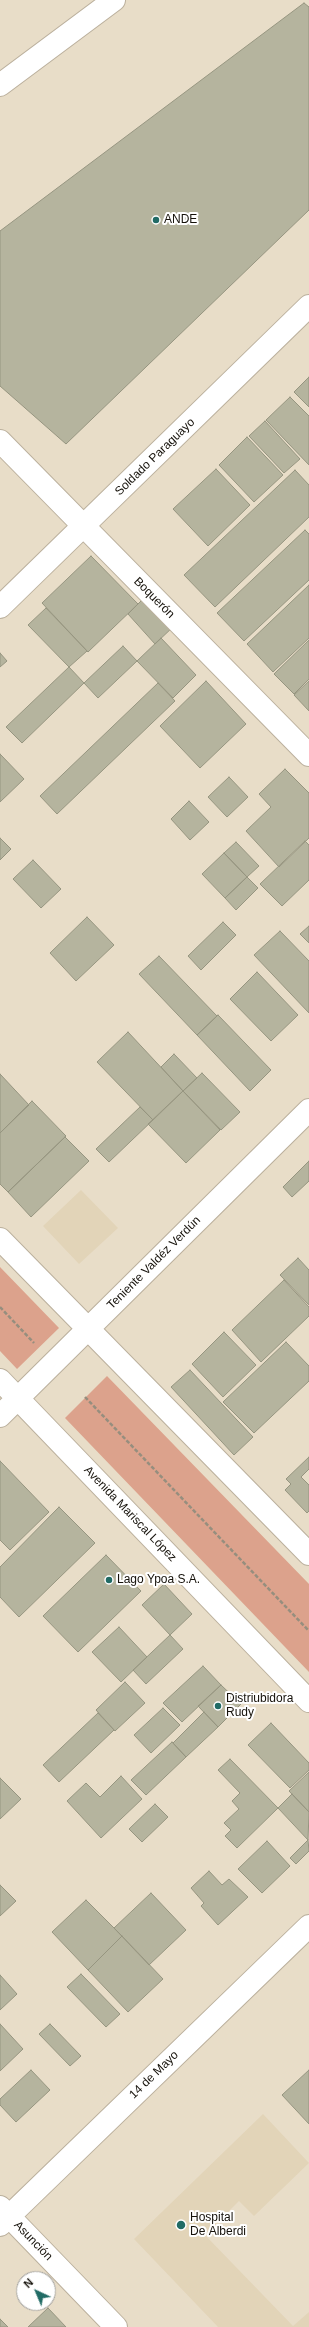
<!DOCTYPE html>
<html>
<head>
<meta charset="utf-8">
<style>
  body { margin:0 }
  #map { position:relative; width:309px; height:2327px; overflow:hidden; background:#e8ddc8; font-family:Arial,sans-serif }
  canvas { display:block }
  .north { position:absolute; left:16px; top:2271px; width:40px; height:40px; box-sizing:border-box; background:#fff; border:1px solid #a1a09d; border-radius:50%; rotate:316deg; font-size:11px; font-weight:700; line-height:16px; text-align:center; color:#15110a }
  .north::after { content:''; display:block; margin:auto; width:14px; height:18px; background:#216b65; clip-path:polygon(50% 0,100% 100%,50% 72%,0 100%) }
</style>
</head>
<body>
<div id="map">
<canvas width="309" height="2327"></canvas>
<div class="north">N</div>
</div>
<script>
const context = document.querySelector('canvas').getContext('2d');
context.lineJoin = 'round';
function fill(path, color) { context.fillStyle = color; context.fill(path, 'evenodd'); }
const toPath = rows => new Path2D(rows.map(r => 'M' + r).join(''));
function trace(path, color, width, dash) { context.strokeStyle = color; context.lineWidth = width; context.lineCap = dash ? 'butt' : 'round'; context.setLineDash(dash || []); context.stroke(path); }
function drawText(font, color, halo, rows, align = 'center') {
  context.font = font + ' Arial,sans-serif'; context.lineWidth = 4; context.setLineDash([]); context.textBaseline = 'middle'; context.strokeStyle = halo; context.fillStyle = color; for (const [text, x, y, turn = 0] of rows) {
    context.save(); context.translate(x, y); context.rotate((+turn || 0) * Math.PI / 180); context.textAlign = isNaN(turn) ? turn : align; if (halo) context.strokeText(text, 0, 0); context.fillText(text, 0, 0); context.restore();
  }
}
const built = toPath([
  [81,1190,118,1228,79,1264,43,1226],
  [263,2114,309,2163,254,2216,239,2201,205,2235,293,2326,309,2312,309,2327,218,2327,134,2239]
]);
const green = toPath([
  [0,1267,59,1328,17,1369,0,1351],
  [107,1376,309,1584,309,1672,65,1418]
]);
const building = toPath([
  [304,3,309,7,309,210,66,444,0,386,0,231,304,3],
  [309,377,309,407,294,392,309,377],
  [290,397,309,416,309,465,266,420,290,397],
  [265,421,300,459,284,473,249,436,265,421],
  [247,437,283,475,254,502,219,465,247,437],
  [216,469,250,505,208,546,173,509,216,469],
  [295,470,309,485,309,517,215,607,184,575,295,470],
  [305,530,309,534,309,580,244,641,217,613,305,530],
  [91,556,138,604,88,652,42,603,91,556],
  [309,585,309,638,273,672,247,644,309,585],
  [146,596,174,626,155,644,128,614,146,596],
  [46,608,87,651,69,667,28,625,46,608],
  [161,638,196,675,173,698,137,661,161,638],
  [309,640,309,679,294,694,274,674,309,640],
  [123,646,137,661,98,698,84,683,123,646],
  [0,653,7,661,0,667,0,653],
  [69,667,84,683,22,743,6,727,69,667],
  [206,681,246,724,200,768,160,726,206,681],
  [309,681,309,711,294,695,309,681],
  [158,683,175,701,57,814,40,796,158,683],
  [0,754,24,779,0,802,0,754],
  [285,769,309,793,309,838,279,867,246,831,271,807,259,794,285,769],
  [229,777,248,797,227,817,208,797,229,777],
  [189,801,209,822,190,840,171,819,189,801],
  [0,838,11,849,0,860,0,838],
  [305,841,309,845,309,880,282,906,260,884,305,841],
  [236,842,259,866,247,877,224,853,236,842],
  [224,853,247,877,225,898,202,874,224,853],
  [33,860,61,889,41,908,13,879,33,860],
  [247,877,258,888,236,910,225,898,247,877],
  [87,917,114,945,76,981,50,953,87,917],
  [223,922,236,935,201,970,188,956,223,922],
  [309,926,309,943,300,934,309,926],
  [280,931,309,961,309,1013,254,955,280,931],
  [159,956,217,1016,197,1035,139,974,159,956],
  [257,972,298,1015,271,1041,230,999,257,972],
  [218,1015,271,1070,250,1091,197,1035,218,1015],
  [128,1032,183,1091,153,1120,97,1062,128,1032],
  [174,1054,197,1078,183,1091,161,1067,174,1054],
  [202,1073,240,1112,221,1130,183,1091,202,1073],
  [0,1074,29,1105,0,1133,0,1074],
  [183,1091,220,1130,186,1163,148,1124,183,1091],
  [32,1101,66,1136,8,1192,0,1184,0,1133,32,1101],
  [140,1107,153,1120,109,1162,96,1149,140,1107],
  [65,1137,89,1161,31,1217,8,1192,65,1137],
  [309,1161,309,1181,292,1197,283,1187,309,1161],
  [298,1258,309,1270,309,1305,280,1275,298,1258],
  [284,1280,309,1307,309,1316,261,1362,232,1330,284,1280],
  [224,1332,256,1365,223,1397,192,1364,224,1332],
  [286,1342,309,1366,309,1381,254,1433,223,1402,286,1342],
  [190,1370,253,1437,234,1455,171,1387,190,1370],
  [309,1457,309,1469,301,1477,309,1485,309,1511,307,1513,285,1490,291,1484,286,1479,309,1457],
  [0,1461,49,1512,10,1550,0,1540,0,1461],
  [59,1507,95,1543,19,1617,0,1597,0,1567,59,1507],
  [106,1555,141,1591,78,1652,43,1616,106,1555],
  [164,1584,192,1614,170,1635,142,1605,164,1584],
  [119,1627,147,1657,121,1682,92,1652,119,1627],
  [170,1635,183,1649,146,1684,133,1670,170,1635],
  [203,1666,221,1685,182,1722,163,1703,203,1666],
  [125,1682,145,1703,115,1731,96,1710,125,1682],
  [221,1685,241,1704,218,1727,198,1706,221,1685],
  [163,1708,180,1725,151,1753,134,1735,163,1708],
  [204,1712,218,1727,186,1757,173,1743,204,1712],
  [98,1713,114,1730,59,1782,43,1765,98,1713],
  [271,1723,309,1763,309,1770,290,1788,248,1745,271,1723],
  [172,1742,186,1757,146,1795,131,1780,172,1742],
  [230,1759,278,1808,237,1848,225,1836,231,1830,224,1823,239,1809,232,1801,240,1793,218,1770,230,1759],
  [309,1772,309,1812,289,1791,309,1772],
  [121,1776,142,1799,101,1838,67,1801,86,1783,100,1797,121,1776],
  [0,1778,21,1799,0,1819,0,1778],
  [292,1794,309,1812,308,1840,278,1808,292,1794],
  [155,1804,168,1817,142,1842,129,1829,155,1804],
  [308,1840,309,1851,296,1864,290,1858,308,1840],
  [267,1841,290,1866,262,1893,238,1869,267,1841],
  [209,1871,222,1885,229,1879,248,1897,218,1925,201,1906,204,1903,191,1888,209,1871],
  [0,1885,16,1901,0,1916,0,1885],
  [151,1893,186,1930,149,1965,114,1928,151,1893],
  [86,1900,122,1936,88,1970,52,1932,86,1900],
  [122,1936,163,1979,128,2012,88,1970,122,1936],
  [81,1974,120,2014,106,2027,67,1987,81,1974],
  [0,1975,17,1994,0,2010,0,1975],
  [0,2024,23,2049,0,2071,0,2024],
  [50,2024,81,2056,70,2066,39,2034,50,2024],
  [31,2070,50,2090,16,2122,0,2105,0,2099,31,2070],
  [309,2070,309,2124,282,2095,309,2070],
  [48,2308,66,2327,28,2327,48,2308],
  [0,2319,8,2327,0,2327,0,2319]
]);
const path = toPath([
  [0,1307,34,1343],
  [85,1397,309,1631]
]);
const minor = toPath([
  [0,85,114,0],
  [0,441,309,755],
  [0,607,309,306],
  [0,1239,309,1554],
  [0,1380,309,1701],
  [0,1416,309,1110],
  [0,2207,116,2327],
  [0,2225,309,1926]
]);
const markers = [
  [156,220,4,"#216b65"],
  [109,1580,4,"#216b65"],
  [218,1706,4,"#216b65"],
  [181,2225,5,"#216b65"]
];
const poiNames = [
  ["ANDE",164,220],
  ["Lago Ypoa S.A.",117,1580],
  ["Distriubidora",226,1699],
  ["Rudy",226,1713],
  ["Hospital",190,2218],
  ["De Alberdi",190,2232]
];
const streetNames = [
  ["Soldado Paraguayo",155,457,-44],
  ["Boquerón",154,598,45],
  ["Teniente Valdéz Verdún",154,1263,-45],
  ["Avenida Mariscal López",130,1514,46],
  ["14 de Mayo",154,2075,-44],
  ["Asunción",33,2241,46]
];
fill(built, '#e2d4b8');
fill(green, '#dca28c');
fill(building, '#b5b49e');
trace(building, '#969580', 1);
trace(minor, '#bbb09d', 24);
trace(path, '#968e7e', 2.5, [4, 2]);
trace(minor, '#fff', 22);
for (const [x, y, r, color] of markers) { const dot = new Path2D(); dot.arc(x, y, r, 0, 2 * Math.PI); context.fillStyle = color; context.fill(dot); trace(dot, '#fff', 1.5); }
drawText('12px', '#15110a', '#fff', poiNames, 'left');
drawText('12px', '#15110a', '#fff', streetNames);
</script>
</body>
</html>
